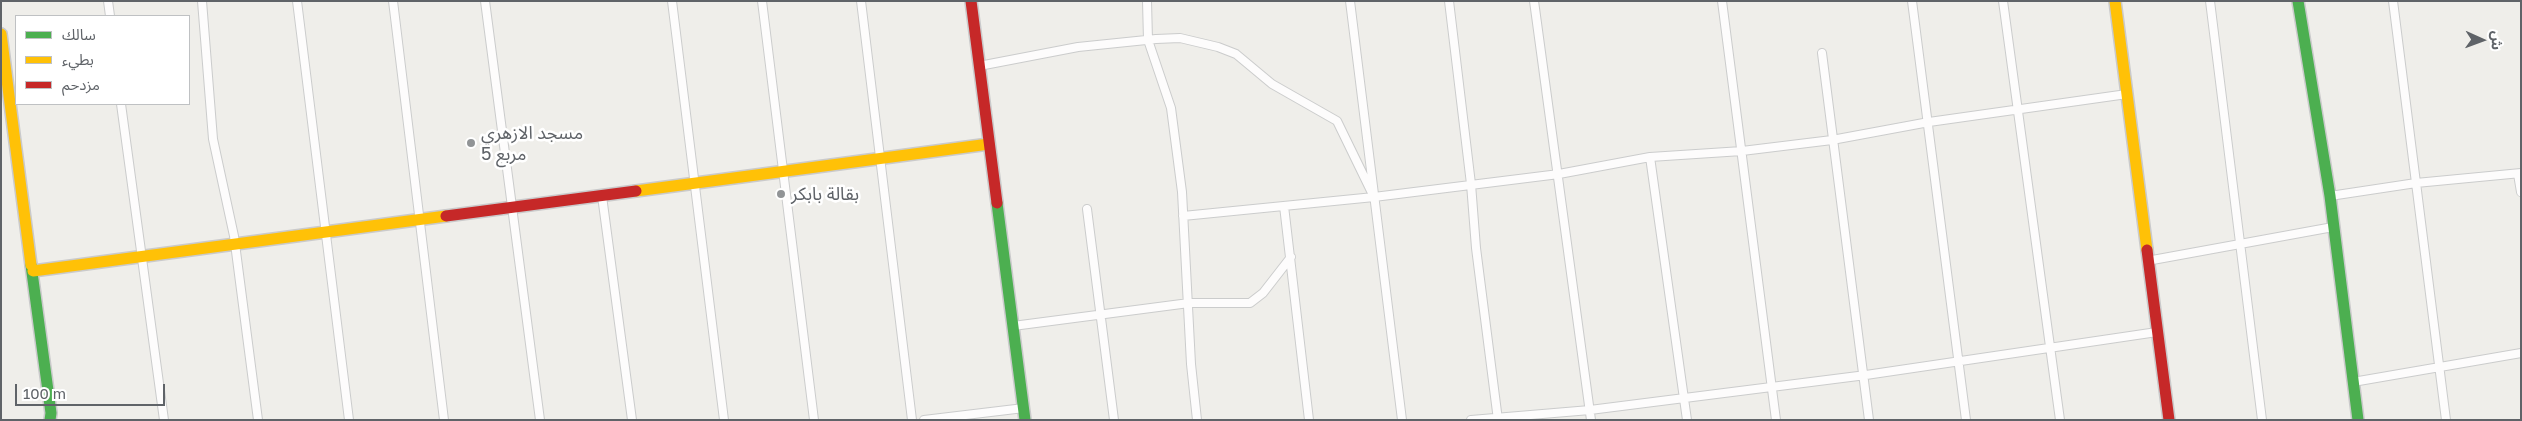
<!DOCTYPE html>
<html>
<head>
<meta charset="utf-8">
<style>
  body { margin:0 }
  #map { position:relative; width:2522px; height:421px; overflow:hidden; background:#efeeea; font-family:"Golos Text","Noto Sans Arabic",sans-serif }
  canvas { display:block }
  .frame { position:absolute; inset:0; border:2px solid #5f6368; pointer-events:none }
  .legend { position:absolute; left:15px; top:15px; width:175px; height:90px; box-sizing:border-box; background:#fff; border:1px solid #bfc1c3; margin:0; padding:6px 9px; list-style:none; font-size:15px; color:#5f6368 }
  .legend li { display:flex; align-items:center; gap:10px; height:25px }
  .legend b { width:25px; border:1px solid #bfc1c3 }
  .north { position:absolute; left:2457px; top:15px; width:50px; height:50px; -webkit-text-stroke:4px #fff; paint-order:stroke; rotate:92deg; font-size:14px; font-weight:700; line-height:20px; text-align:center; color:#5f6368 }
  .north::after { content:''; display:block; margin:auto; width:18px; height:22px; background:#5f6368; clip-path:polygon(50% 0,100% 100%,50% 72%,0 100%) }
  .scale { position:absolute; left:15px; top:384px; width:150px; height:22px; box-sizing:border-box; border:2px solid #5f6368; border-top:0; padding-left:6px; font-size:15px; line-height:18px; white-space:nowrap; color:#5f6368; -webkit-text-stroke:4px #fff; paint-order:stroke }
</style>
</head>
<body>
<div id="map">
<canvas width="2522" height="421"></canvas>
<div class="frame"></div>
<ul class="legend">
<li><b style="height:6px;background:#4caf50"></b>سالك</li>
<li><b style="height:6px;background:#ffc107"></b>بطيء</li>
<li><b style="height:6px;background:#c62828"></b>مزدحم</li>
</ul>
<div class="north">ش</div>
<div class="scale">100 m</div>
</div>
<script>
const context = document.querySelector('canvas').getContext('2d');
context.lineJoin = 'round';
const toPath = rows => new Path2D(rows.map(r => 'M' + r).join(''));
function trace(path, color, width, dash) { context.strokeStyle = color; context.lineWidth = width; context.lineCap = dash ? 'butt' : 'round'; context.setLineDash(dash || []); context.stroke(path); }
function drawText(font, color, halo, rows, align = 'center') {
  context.font = font + ' "Golos Text","Noto Sans Arabic",sans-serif'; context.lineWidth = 5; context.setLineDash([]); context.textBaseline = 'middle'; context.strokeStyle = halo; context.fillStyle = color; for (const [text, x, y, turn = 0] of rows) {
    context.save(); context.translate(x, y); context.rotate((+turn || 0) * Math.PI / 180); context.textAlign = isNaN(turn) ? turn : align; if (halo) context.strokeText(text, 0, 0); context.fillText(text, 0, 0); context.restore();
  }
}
const street = toPath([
  [108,1,110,16],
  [202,1,213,139,234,236,258,420],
  [297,1,349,420],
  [393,1,444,420],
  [485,1,540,420],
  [672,1,724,420],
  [762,1,814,420],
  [861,1,912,420],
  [1147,1,1148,40,1171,108,1182,192,1191,364,1197,420],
  [1350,1,1402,420],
  [1449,1,1471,184,1476,248,1498,420],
  [1534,1,1591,420],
  [1722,1,1776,420],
  [1912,1,1966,420],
  [2003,1,2060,420],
  [2210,1,2262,420],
  [2393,1,2446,420],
  [1822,53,1869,420],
  [979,66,1078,47,1156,39,1180,38,1218,47,1236,54,1272,84,1337,121,1374,197],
  [121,104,164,420],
  [1650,157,1687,420],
  [2518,174,2521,192],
  [602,196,632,420],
  [2330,196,2416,183,2521,173],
  [1284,206,1309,420],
  [1087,209,1114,420],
  [1183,216,1374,197,1559,174,1650,157,1742,151,1832,140,1929,122,2127,94],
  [2147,261,2333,227],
  [1013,326,1189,303,1250,303,1263,293,1291,257],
  [2353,382,2521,353],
  [924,420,1024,408],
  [1471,420,1590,410,1866,375,2157,332]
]);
const fast = toPath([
  [2298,1,2330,196,2358,420],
  [997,203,1025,420],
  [31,265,51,413,50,420]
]);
const slow = toPath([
  [2115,1,2147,250],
  [1,34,31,265],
  [636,191,989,144],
  [33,271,446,216]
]);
const jam = toPath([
  [971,1,997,203],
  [446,216,636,191],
  [2147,250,2169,420]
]);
const markers = [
  [471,143,5,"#919496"],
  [781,194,5,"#919496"]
];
const poiNames = [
  ["مسجد الازهري",481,133],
  ["مربع 5",481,154],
  ["بقالة بابكر",791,194]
];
trace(street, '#cbcccc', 10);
trace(fast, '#cacacb', 14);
trace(slow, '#cacacb', 14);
trace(jam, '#cacacb', 14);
trace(street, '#fdfcfc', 8);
trace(fast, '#4caf50', 11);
trace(slow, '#ffc107', 11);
trace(jam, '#c62828', 11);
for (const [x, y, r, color] of markers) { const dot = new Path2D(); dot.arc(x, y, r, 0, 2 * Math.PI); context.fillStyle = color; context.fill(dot); trace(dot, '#fff', 2); }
drawText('18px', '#5f6368', '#fff', poiNames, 'left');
</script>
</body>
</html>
